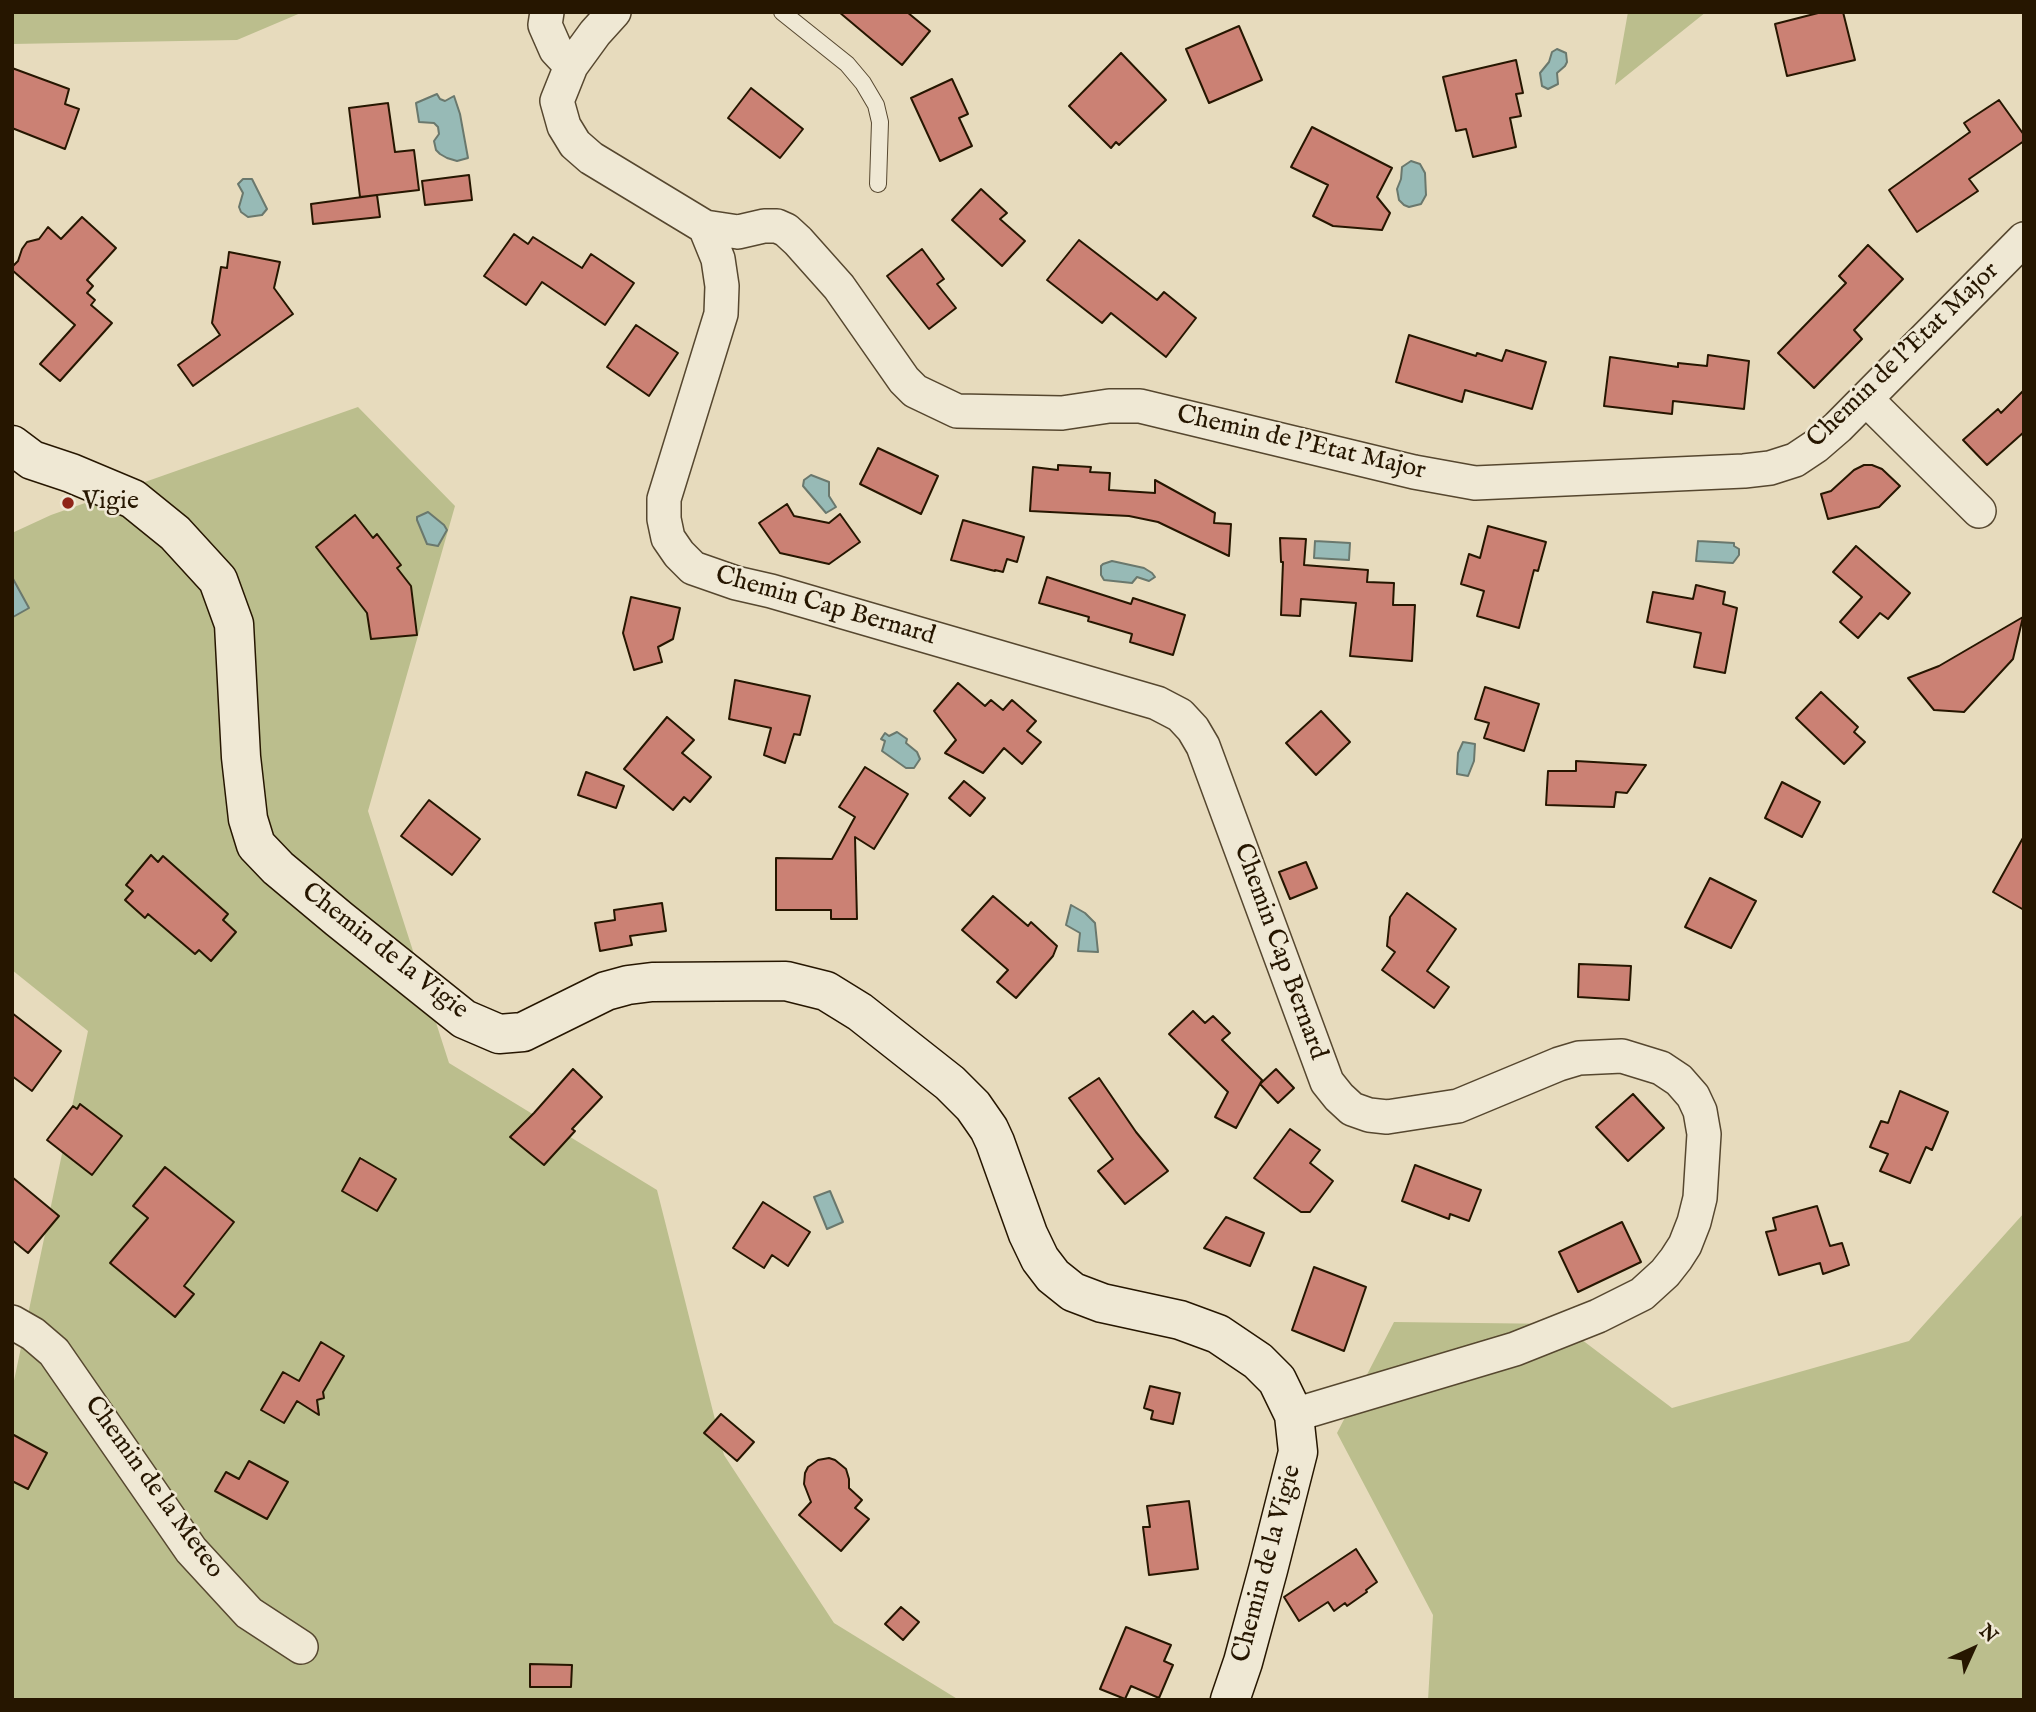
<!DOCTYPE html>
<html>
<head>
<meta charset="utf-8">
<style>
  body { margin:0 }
  #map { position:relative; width:2036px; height:1712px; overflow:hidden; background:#e7dbbd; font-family:"IM FELL English",serif }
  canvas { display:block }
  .frame { position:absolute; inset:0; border:14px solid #261600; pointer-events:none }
  .north { position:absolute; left:1938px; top:1614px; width:70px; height:70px; -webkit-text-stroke:5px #efe8d4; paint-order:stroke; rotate:45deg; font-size:19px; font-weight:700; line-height:28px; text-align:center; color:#261600 }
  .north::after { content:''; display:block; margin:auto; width:24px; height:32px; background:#261600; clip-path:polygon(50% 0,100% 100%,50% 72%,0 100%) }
</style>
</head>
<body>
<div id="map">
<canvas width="2036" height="1712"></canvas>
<div class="frame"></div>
<div class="north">N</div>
</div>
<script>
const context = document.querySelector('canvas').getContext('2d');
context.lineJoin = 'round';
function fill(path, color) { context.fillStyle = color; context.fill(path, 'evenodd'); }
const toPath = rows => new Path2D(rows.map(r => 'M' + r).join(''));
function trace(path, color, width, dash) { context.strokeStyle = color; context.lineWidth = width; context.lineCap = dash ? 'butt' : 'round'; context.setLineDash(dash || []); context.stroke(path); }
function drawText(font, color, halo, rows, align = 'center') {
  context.font = font + ' "IM FELL English",serif'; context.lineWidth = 5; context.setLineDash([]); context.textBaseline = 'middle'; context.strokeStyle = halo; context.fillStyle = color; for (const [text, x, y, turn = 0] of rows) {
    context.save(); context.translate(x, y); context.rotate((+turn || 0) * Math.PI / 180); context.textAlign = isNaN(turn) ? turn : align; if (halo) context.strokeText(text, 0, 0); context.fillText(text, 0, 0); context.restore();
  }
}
const green = toPath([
  [12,12,303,12,237,40,12,44],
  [1628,12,1706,12,1615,85],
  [358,407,455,506,368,811,449,1063,657,1190,724,1455,834,1623,959,1700,12,1700,12,1390,88,1031,12,970,12,533,51,515],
  [2024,1213,2024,1700,1428,1700,1433,1615,1337,1433,1394,1322,1561,1324,1672,1408,1909,1341]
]);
const water = toPath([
  [1557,49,1566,53,1567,62,1565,66,1557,73,1558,84,1548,89,1542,86,1540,73,1549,62,1552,52,1557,49],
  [437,94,440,99,445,101,454,96,460,114,468,158,457,161,447,158,440,154,436,150,434,141,439,134,438,127,434,123,419,122,416,103,437,94],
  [1411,161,1420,164,1425,173,1426,195,1421,204,1409,207,1404,205,1399,200,1397,189,1401,179,1402,167,1411,161],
  [243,179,252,179,267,209,262,215,248,217,241,212,239,207,243,193,238,184,243,179],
  [811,475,829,482,829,496,836,507,826,513,803,486,804,480,811,475],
  [428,512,444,525,447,530,438,546,427,544,417,520,417,517,428,512],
  [1315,541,1350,543,1349,560,1314,558,1315,541],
  [1698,541,1734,543,1734,546,1739,549,1739,555,1733,563,1696,561,1698,541],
  [1112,561,1144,568,1152,573,1155,577,1149,581,1137,577,1132,583,1104,580,1101,575,1101,566,1103,564,1112,561],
  [12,577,29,608,13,617,12,614,12,577],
  [897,732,907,739,906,743,917,752,920,759,914,768,906,768,882,751,885,741,881,739,885,733,889,736,897,732],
  [1463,742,1475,744,1474,761,1468,776,1457,774,1457,771,1458,753,1463,742],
  [1071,905,1085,913,1095,923,1098,952,1078,951,1080,933,1066,925,1071,905],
  [830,1191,843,1222,827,1229,814,1197,830,1191]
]);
const building = toPath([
  [839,12,907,12,930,31,902,65,839,12],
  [1822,12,1843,12,1855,60,1787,76,1775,24,1822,12],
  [1239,26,1262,80,1209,103,1186,49,1239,26],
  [1121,53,1166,100,1119,145,1116,142,1111,148,1069,106,1121,53],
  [1516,60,1523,93,1516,94,1521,116,1510,118,1516,147,1473,157,1466,129,1456,131,1443,77,1516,60],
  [12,68,69,89,65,104,79,109,65,149,12,128,12,68],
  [952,79,968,114,959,118,972,146,940,161,911,98,952,79],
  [751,88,803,129,780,158,728,118,751,88],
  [1999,100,2024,135,2024,141,1969,179,1978,191,1917,232,1889,190,1970,132,1964,123,1999,100],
  [388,103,395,152,414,150,419,190,360,197,349,108,388,103],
  [1312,127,1392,168,1377,197,1390,213,1382,230,1333,226,1313,216,1328,185,1291,167,1312,127],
  [469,175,472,200,425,205,422,181,469,175],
  [981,189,1007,213,1000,219,1025,241,1002,266,952,220,981,189],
  [377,195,380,217,313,224,311,204,377,195],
  [82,217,116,248,87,280,93,286,87,293,95,300,91,305,112,323,60,381,40,364,75,325,12,270,12,267,18,261,22,249,27,242,39,239,48,227,61,239,82,217],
  [514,234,528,244,533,237,582,268,591,254,634,283,605,325,542,282,526,305,484,276,514,234],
  [1079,240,1157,300,1164,292,1196,318,1166,357,1111,313,1102,323,1047,280,1079,240],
  [1868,245,1903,279,1854,330,1862,339,1814,388,1778,353,1846,283,1839,276,1868,245],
  [922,249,944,279,937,284,956,308,929,329,887,276,922,249],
  [229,252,280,262,274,288,293,314,193,386,178,365,220,335,212,323,221,267,227,268,229,252],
  [636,325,678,353,649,396,607,367,636,325],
  [1409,335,1476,356,1477,353,1502,361,1506,350,1546,362,1532,409,1465,390,1462,402,1396,382,1409,335],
  [1708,355,1749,361,1744,409,1673,401,1672,414,1604,406,1610,357,1678,367,1678,363,1707,366,1708,355],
  [2024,390,2024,432,1987,465,1963,440,1998,409,2001,413,2024,390],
  [878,448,938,476,921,514,860,484,878,448],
  [1058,465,1091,467,1090,472,1110,473,1109,490,1155,493,1155,480,1215,513,1214,523,1231,524,1229,556,1158,522,1129,516,1030,511,1033,467,1058,470,1058,465],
  [1864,465,1872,465,1882,469,1900,486,1879,507,1828,519,1821,494,1831,491,1854,470,1864,465],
  [787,504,794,516,829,523,840,514,860,542,829,564,780,553,759,523,787,504],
  [355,515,373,538,377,534,401,565,397,568,411,586,417,635,371,639,367,613,316,547,355,515],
  [963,520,1024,537,1017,562,1007,559,1003,572,995,570,995,571,951,560,963,520],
  [1488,526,1546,542,1538,571,1534,570,1519,628,1477,616,1484,591,1461,584,1469,554,1480,558,1488,526],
  [1280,538,1306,539,1304,565,1368,570,1367,582,1394,583,1393,605,1415,605,1412,661,1350,656,1356,603,1301,599,1300,616,1281,615,1283,562,1281,562,1280,538],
  [1856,546,1910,593,1888,619,1880,613,1858,638,1840,622,1862,597,1833,572,1856,546],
  [1047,577,1131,604,1133,598,1185,615,1173,655,1130,642,1132,634,1088,621,1089,617,1039,603,1047,577],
  [1696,585,1725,592,1723,604,1737,608,1725,673,1694,667,1701,633,1647,622,1653,592,1693,599,1696,585],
  [631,597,680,608,673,639,658,647,662,662,634,670,623,633,631,597],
  [2023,617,2013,659,1964,712,1934,710,1908,678,1939,666,2023,617],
  [735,680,810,696,800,735,794,734,785,763,764,755,771,728,729,719,735,680],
  [958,683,985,706,991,700,1003,710,1012,700,1036,721,1027,731,1041,742,1022,764,1004,748,983,773,945,753,956,740,934,711,958,683],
  [1485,687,1539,704,1524,751,1484,738,1489,723,1475,719,1485,687],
  [1821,692,1858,727,1854,732,1865,742,1844,764,1796,718,1821,692],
  [1321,711,1350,742,1316,775,1286,743,1321,711],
  [667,717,694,740,682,753,711,777,690,802,684,797,673,810,624,769,667,717],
  [1576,761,1646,765,1627,793,1616,792,1614,807,1546,805,1548,771,1576,771,1576,761],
  [865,767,908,794,874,849,855,837,857,919,831,919,831,910,776,910,776,858,832,859,855,817,839,807,865,767],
  [586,772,624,786,616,808,578,795,586,772],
  [964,781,985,798,970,816,949,798,964,781],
  [1782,782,1820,802,1802,837,1765,818,1782,782],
  [429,800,480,839,452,875,401,836,429,800],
  [2024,836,2024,910,1993,892,2024,836],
  [151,855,158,862,163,856,228,914,223,920,236,932,211,961,199,950,195,954,148,914,145,918,125,900,133,891,126,885,151,855],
  [1306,862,1317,888,1290,899,1279,872,1306,862],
  [1710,878,1756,901,1731,948,1685,927,1710,878],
  [1407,893,1456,929,1427,971,1449,987,1434,1008,1382,970,1395,952,1387,946,1390,917,1407,893],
  [993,896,1028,926,1031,922,1057,946,1053,956,1016,998,997,982,1008,970,962,930,993,896],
  [662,903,666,931,630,936,632,945,600,951,595,923,615,920,614,910,662,903],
  [1579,964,1631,966,1629,1000,1578,997,1579,964],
  [1193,1011,1205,1023,1213,1016,1230,1033,1222,1040,1262,1080,1236,1128,1215,1117,1228,1092,1169,1034,1193,1011],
  [12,1013,61,1051,32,1091,12,1076,12,1013],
  [573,1069,602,1097,572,1129,575,1131,544,1165,510,1137,534,1113,573,1069],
  [1276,1069,1294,1088,1278,1103,1260,1084,1276,1069],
  [1099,1078,1136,1132,1168,1171,1125,1204,1098,1171,1113,1159,1069,1098,1099,1078],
  [1900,1091,1948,1112,1932,1150,1926,1147,1910,1183,1880,1171,1888,1154,1870,1147,1881,1121,1888,1123,1900,1091],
  [1633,1094,1664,1128,1628,1161,1596,1127,1633,1094],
  [80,1104,122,1136,92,1175,47,1140,73,1106,77,1109,80,1104],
  [1290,1129,1320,1150,1310,1163,1333,1181,1310,1212,1301,1212,1254,1178,1290,1129],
  [360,1158,396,1179,377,1211,342,1191,360,1158],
  [1415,1165,1481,1190,1469,1221,1450,1214,1449,1219,1402,1201,1415,1165],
  [165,1167,234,1222,184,1286,194,1294,175,1317,110,1263,148,1218,133,1206,165,1167],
  [12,1177,59,1216,28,1253,12,1240,12,1177],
  [763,1202,810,1232,788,1266,772,1255,764,1268,733,1248,763,1202],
  [1817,1206,1830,1246,1842,1243,1849,1265,1823,1274,1820,1263,1779,1275,1766,1232,1776,1230,1773,1218,1817,1206],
  [1226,1217,1264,1233,1250,1266,1204,1248,1226,1217],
  [1622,1222,1641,1262,1578,1292,1559,1252,1622,1222],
  [1314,1267,1366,1287,1344,1351,1292,1330,1314,1267],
  [321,1342,344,1356,323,1392,324,1398,317,1400,319,1415,297,1401,284,1423,261,1410,283,1372,299,1381,321,1342],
  [1150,1386,1180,1393,1173,1424,1151,1419,1153,1411,1144,1408,1150,1386],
  [721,1414,754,1442,737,1461,704,1433,721,1414],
  [12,1434,47,1453,28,1489,12,1481,12,1434],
  [829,1458,835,1460,846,1469,849,1479,849,1488,862,1500,855,1508,869,1519,841,1551,799,1515,811,1502,804,1484,805,1473,808,1467,818,1460,829,1458],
  [249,1461,288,1482,267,1519,215,1491,226,1472,239,1479,249,1461],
  [1189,1501,1198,1569,1149,1575,1143,1527,1150,1527,1147,1506,1189,1501],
  [1356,1549,1377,1582,1366,1590,1367,1592,1347,1606,1345,1603,1334,1611,1328,1602,1299,1621,1284,1597,1356,1549],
  [901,1607,919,1622,903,1640,885,1624,901,1607],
  [1126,1627,1171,1645,1164,1661,1173,1665,1159,1698,1131,1686,1125,1699,1100,1689,1126,1627],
  [530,1664,572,1665,571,1687,530,1687,530,1664]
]);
const lane = toPath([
  [782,12,847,64,863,83,876,105,880,122,878,184]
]);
const street = toPath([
  [547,12,545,25,556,50,571,66],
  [614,12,595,33,571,66,557,101,564,126,575,144,591,158,705,227,738,232,764,226,777,226,786,230,798,241,839,287,904,380,915,391,957,411,1062,413,1109,406,1140,406,1414,472,1475,483,1744,471,1770,468,1795,460,1816,446,1838,427,2024,239],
  [705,227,718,259,722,286,721,314,664,499,664,519,668,538,679,554,693,568,736,583,771,591,1157,703,1180,715,1193,729,1203,746,1327,1082,1339,1097,1352,1109,1369,1115,1387,1117,1458,1106,1559,1064,1579,1058,1622,1056,1661,1068,1679,1080,1693,1096,1700,1111,1704,1134,1700,1198,1694,1222,1685,1245,1676,1259,1665,1273,1642,1294,1598,1316,1515,1349,1294,1415],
  [1866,399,1979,511],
  [12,1322,33,1334,54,1352,191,1550,249,1613,301,1647]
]);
const secondary = toPath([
  [12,445,32,460,71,473,133,499,175,533,218,580,234,624,241,757,248,819,256,845,278,868,339,919,464,1019,499,1034,523,1032,606,991,628,985,652,982,786,981,826,991,860,1012,950,1083,973,1106,989,1129,995,1142,1028,1234,1040,1259,1053,1276,1073,1292,1102,1303,1180,1320,1218,1334,1258,1361,1277,1380,1294,1415,1298,1452,1268,1570,1243,1662,1230,1700]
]);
const markers = [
  [68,503,7,"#8f2418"]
];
const streetNames = [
  ["Chemin de l'Etat Major",1904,356,-44],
  ["Chemin de l'Etat Major",1301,444,13],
  ["Chemin Cap Bernard",825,607,16],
  ["Chemin de la Vigie",384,952,38],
  ["Chemin Cap Bernard",1279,952,70],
  ["Chemin de la Meteo",153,1488,54],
  ["Chemin de la Vigie",1268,1564,-75]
];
const poiNames = [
  ["Vigie",82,503]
];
fill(green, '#bbbe8d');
fill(water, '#97bab6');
trace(water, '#6a786d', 2);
fill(building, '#cb8174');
trace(building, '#261600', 2);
trace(lane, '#56472f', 18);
trace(street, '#56472f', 36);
trace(secondary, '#261600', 41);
trace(lane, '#efe8d4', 16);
trace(street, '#efe8d4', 33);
trace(secondary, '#efe8d4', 38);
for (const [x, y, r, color] of markers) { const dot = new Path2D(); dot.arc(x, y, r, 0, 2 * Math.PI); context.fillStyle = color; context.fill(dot); trace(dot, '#efe8d4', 2.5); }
drawText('26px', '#261600', '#efe8d4', streetNames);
drawText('26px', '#261600', '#efe8d4', poiNames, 'left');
</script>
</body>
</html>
